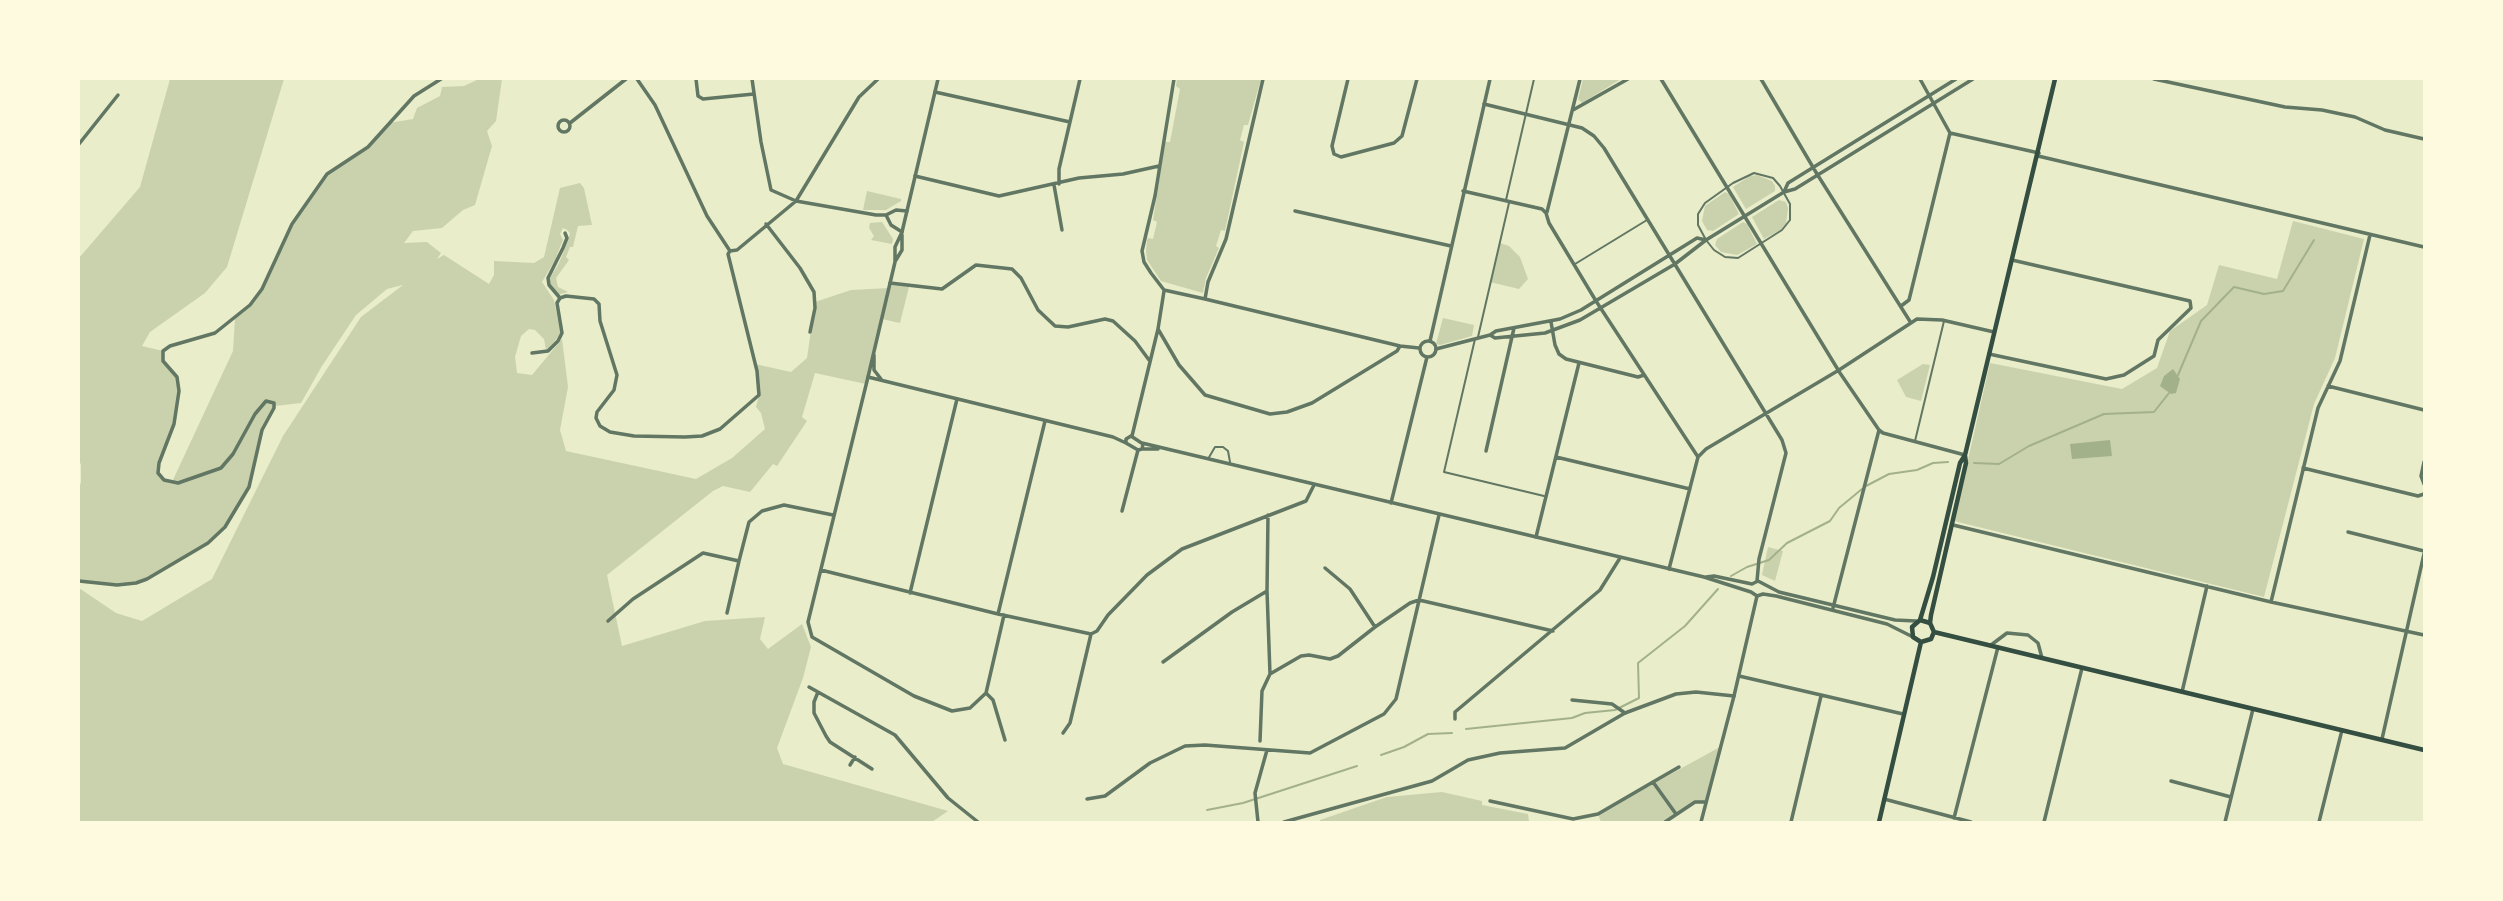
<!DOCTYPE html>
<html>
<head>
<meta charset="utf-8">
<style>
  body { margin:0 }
  #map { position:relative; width:2503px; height:901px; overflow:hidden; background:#e9edc9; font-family:"Source Sans 3",sans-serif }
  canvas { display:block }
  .frame { position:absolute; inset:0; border:80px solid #fefae0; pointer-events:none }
</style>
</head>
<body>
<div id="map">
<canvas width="2503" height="901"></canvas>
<div class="frame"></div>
</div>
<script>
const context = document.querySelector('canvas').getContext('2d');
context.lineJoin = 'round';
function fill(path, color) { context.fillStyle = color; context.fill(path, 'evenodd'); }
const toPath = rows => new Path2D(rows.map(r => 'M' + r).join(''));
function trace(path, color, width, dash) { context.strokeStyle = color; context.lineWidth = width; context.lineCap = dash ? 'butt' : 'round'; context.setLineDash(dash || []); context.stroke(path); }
const green = toPath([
  [170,79,284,79,227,267,205,293,150,332,142,346,163,351,163,360,175,373,179,391,174,424,159,463,158,473,162,479,172,482,233,351,235,318,258,296,292,224,327,174,368,147,389,123,413,119,417,108,440,96,442,87,464,86,479,79,502,79,496,121,487,131,492,146,475,205,463,210,442,228,413,231,404,243,427,242,441,253,437,259,444,255,489,284,494,275,494,261,534,263,544,257,560,188,580,183,584,188,592,225,578,226,573,247,570,247,566,257,569,260,556,278,558,287,568,292,557,295,550,285,550,278,559,263,568,241,570,233,567,230,563,228,560,234,563,240,555,260,542,282,554,300,561,333,548,350,546,350,544,339,535,330,529,329,521,336,515,357,517,373,532,375,562,339,568,387,560,430,566,451,696,479,732,458,765,429,761,413,756,407,759,395,755,364,791,372,807,358,815,302,851,290,889,288,890,283,909,287,900,323,882,319,866,384,815,373,802,417,807,421,777,466,773,464,750,492,723,486,713,491,607,575,622,646,705,621,765,617,760,639,768,649,802,624,811,647,803,678,777,748,783,764,948,811,932,822,79,822,79,588,116,613,142,621,212,579,283,436,361,317,403,285,387,289,356,315,322,366,301,403,275,406,266,421,249,487,225,527,208,543,147,578,126,585,79,581,79,488,81,482,81,465,79,460,79,258,140,187],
  [1177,79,1261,79,1248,125,1244,125,1240,140,1244,142,1225,231,1221,230,1216,246,1219,248,1206,278,1203,293,1161,281,1147,260,1146,251,1147,240,1148,238,1153,239,1157,222,1153,220,1165,142,1170,142,1180,89,1176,86],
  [1583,79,1621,79,1582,103,1578,99],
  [1757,175,1772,181,1775,186,1775,191,1746,209,1733,187,1750,176],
  [867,191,901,199,901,201,886,210,863,210],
  [1725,192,1729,194,1739,214,1713,231,1707,230,1702,221,1705,206],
  [1779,200,1786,202,1788,208,1786,224,1782,229,1764,239,1752,217],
  [2293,221,2364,239,2335,358,2314,404,2264,597,1954,521,1990,363,2122,389,2157,368,2170,331,2207,305,2219,265,2277,279],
  [882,222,893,239,892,244,871,240,874,236,869,228,870,223],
  [1743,222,1747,224,1757,244,1737,255,1721,252,1715,245,1717,239],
  [1500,243,1509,246,1520,257,1528,279,1519,289,1490,282],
  [1443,318,1474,325,1472,336,1440,345,1436,344],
  [1923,364,1930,365,1921,401,1906,397,1897,380],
  [1768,547,1783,551,1775,581,1762,575],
  [1720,747,1706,802,1695,802,1665,822,1601,822,1598,814],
  [1442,792,1482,801,1482,805,1528,814,1529,822,1320,822,1320,820,1387,797]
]);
const water = toPath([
  [2173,369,2180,379,2176,393,2171,394,2160,386,2164,376],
  [2110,440,2112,456,2072,459,2070,444]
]);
const stream = toPath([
  [2178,375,2201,321,2234,287,2264,294,2283,291,2314,240],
  [1974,463,1999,464,2029,446,2104,414,2154,412,2169,393],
  [1866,486,1889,474,1917,470,1933,463,1948,462],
  [1731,576,1747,567,1769,560,1787,543,1830,521,1839,508,1862,489],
  [1466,729,1572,718,1585,713,1615,710,1639,698,1638,663,1685,626,1718,589],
  [1381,755,1404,747,1428,734,1452,733],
  [1207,810,1243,803,1357,766]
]);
const service = toPath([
  [1754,173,1773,178,1780,186,1790,204,1790,220,1782,230,1738,258,1725,257,1714,250,1706,240,1698,225,1698,214,1705,203,1733,183,1754,173],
  [1506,200,1534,79],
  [1575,264,1647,220],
  [1478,337,1509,203],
  [1475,339,1444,472,1544,496],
  [1915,441,1944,321],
  [1208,459,1215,447,1223,447,1228,451,1230,462]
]);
const minor = toPath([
  [637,79,655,105,707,216,730,251,737,250,796,201,876,215,886,215,896,210,907,211],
  [696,79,698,96,703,99,754,94],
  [752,79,761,142,771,190,796,201,859,97,878,79],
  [1174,79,1155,196,1142,251,1144,262,1151,273,1164,290,1205,299,1208,282,1226,239,1263,79],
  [1348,79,1332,146,1334,154,1341,157,1394,143,1402,136,1417,79],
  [1661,79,1840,373,1879,430,1883,433,1965,455],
  [1761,79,1817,174,1911,323],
  [1920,79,1950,133,2039,153],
  [2154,79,2285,107,2322,110,2355,117,2385,130,2424,139],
  [935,92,1070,122],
  [1484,104,1582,128,1594,136,1604,148,1782,440,1786,453,1759,559,1757,581],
  [1573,110,1628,79],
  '558 126a6 6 0 1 1 12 0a6 6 0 1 1-12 0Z',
  [570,123,626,79],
  [79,144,118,95],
  [2038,156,2424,247],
  [915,176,999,196,1079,178,1123,174,1159,166],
  [1059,184,1059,169,1080,79],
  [1054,185,1062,230],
  [1463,191,1542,209,1546,213,1549,223,1596,301,1698,457,1669,569],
  [1784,192,1788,183,1956,79],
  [1295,211,1451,246],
  [1547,212,1580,79],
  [886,215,891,225,902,232],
  [766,224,800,268,814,292,815,308,810,332],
  [890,283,942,289,976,265,1012,269,1021,278,1038,310,1055,326,1068,327,1105,319,1113,321,1135,341,1149,360],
  [560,298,549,285,548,278,563,248,567,238,565,233],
  [1205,299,1400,346,1419,348],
  [1901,306,1909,300,1950,133],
  [1551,322,1555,345,1559,354,1566,359,1638,377,1644,375],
  [1158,329,1179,365,1205,395,1270,414,1287,412,1312,403,1397,351,1400,346],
  [1490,335,1495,338,1545,333,1580,320,1675,264,1706,240,1784,192,1795,189,1973,79],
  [1436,349,1490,335,1496,331,1560,319,1581,310,1697,238,1706,240],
  [532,353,548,351,558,341,562,333,557,303,560,298,566,296,594,299,599,304,600,321,617,375,614,390,597,412,596,418,600,426,610,432,634,436,685,437,702,436,720,429,759,395,757,371,728,254,730,251],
  [1989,354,2106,379,2124,375,2154,356,2158,340,2191,308,2190,301,2012,260],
  [868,377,808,622,812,637,914,696,952,711,970,708,986,693,1004,615],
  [2328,386,2424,410],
  [1132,436,1158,329,1164,291],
  [1486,451,1514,328],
  [1556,457,1690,489],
  [1698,457,1706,449,1839,370,1917,319,1942,320,1994,332],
  [2424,462,2421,476,2424,484],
  [2303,468,2418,496,2424,494],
  [1122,511,1138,450],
  [1953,525,2271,602,2424,635],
  [2348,532,2424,551],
  [1536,537,1579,363],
  [1325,568,1350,589,1375,627],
  [821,570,998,614,1091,634,1097,631,1108,615,1147,575,1182,549,1306,501,1314,485],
  [910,593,957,399],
  [2271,602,2318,408,2340,361,2370,235],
  [1833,608,1879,430],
  [727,613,739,561],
  [998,614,1045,421],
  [608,621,633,599,703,553,739,561,749,522,762,511,784,505,833,515],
  [1991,645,2007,633,2028,635,2038,643,2042,658],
  [1163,662,1232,612,1267,591],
  [1270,674,1301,656,1309,655,1330,659,1338,656,1375,627,1410,603,1419,600,1553,631],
  [1739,676,1903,714],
  [809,687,895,735,948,798,978,822],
  [818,692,814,702,814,713,826,736,830,742,872,769],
  [2182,692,2207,586],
  [986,693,993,700,1005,740],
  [1572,700,1612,704,1625,713],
  [1455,719,1455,712,1600,590,1620,558],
  [1063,733,1070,723,1091,634],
  [2382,739,2424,554],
  [1260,741,1262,691,1270,674,1267,591,1268,515],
  [850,765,855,757],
  [2171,781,2231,797],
  [1653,782,1679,767],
  [1087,799,1105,796,1150,763,1185,746,1205,745,1310,753,1384,714,1396,699,1439,515],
  [1884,799,1971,822],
  [1490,801,1573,819,1598,814,1653,782,1676,814],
  [1954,818,1998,647],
  [1258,822,1255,793,1267,750],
  [1665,822,1695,802,1706,802],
  [1701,822,1734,696],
  [1791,822,1821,696],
  [2044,822,2082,668],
  [2225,822,2253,709],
  [2319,822,2342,730]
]);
const tertiary = toPath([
  [938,79,902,232,895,247,895,262,868,377,1113,437,1126,443],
  [896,260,902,250,902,235],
  '1420 349a8 8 0 1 1 16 0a8 8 0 1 1-16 0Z',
  [1430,341,1490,79],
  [874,355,874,370,881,379],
  [1131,436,1143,444,1142,449,1138,450,1126,443,1126,439,1131,436],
  [1142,443,1704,577,1751,592,1757,596],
  [1142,449,1158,449],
  [1391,503,1427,357],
  [1706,577,1714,576,1752,584],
  [79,581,117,585,136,583,147,579,208,543,225,527,249,487,262,430,274,408,274,403,266,401,255,414,233,454,221,468,178,483,164,480,158,473,159,463,174,424,179,391,177,377,163,361,163,351,170,346,215,333,250,305,262,289,292,224,327,174,368,147,414,96,441,79],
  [1752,584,1758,581,1779,592,1895,620,1916,621],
  [1757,596,1763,594,1776,596,1887,624,1913,637],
  [1284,822,1432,781,1468,760,1500,753,1565,748,1625,713,1676,694,1696,692,1734,696,1757,596]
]);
const secondary = toPath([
  [1920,620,1933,577,1960,463,1965,455,2055,79],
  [1934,632,2424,750],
  [1934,632,1930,623,1931,615,1966,463,1965,456],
  [1921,642,1913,637,1912,627,1920,620,1930,623],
  [1921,642,1931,639,1934,632],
  [1879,822,1921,642]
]);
fill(green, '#cad2ad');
fill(water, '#a3b18a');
trace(stream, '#a3b18a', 2);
trace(service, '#617663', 2);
trace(minor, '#617663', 3.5);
trace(tertiary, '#617663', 3.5);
trace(secondary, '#344e41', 4.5);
</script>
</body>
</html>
